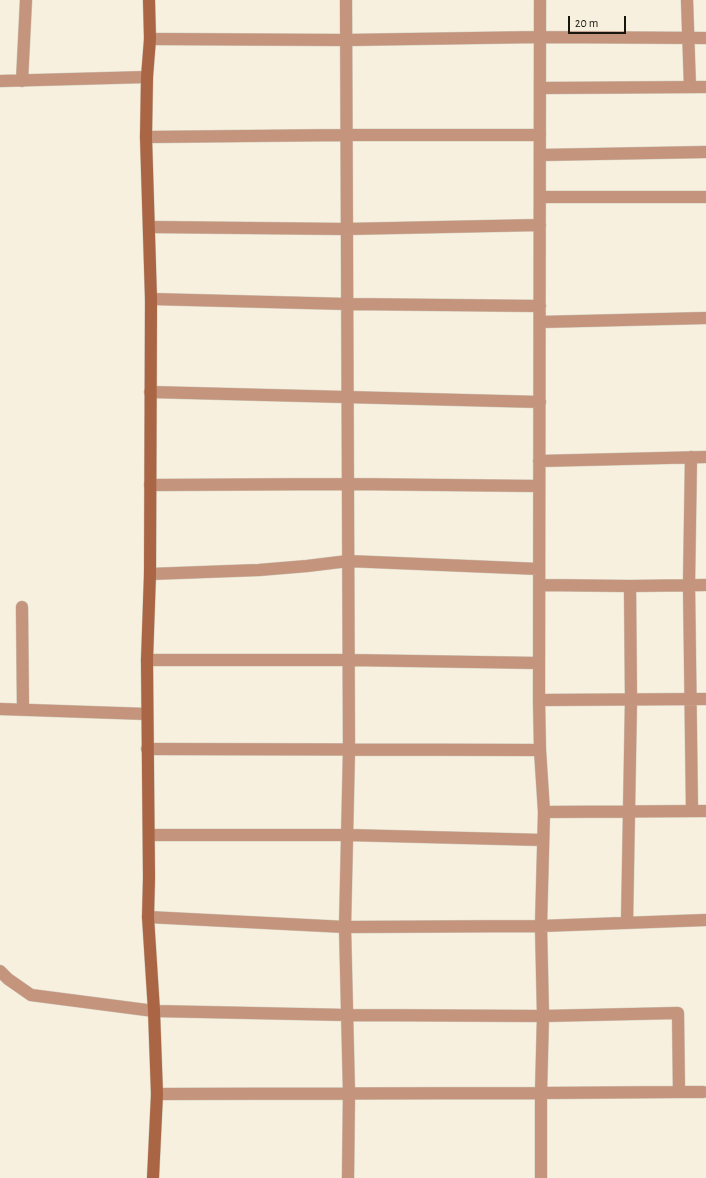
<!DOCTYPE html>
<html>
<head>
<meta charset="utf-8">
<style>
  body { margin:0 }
  #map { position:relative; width:706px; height:1178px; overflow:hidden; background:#f7f0df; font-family:"Alegreya Sans",sans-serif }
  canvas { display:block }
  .scale { position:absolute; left:568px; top:16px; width:58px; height:18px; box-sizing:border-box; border:2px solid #18150f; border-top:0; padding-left:5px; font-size:12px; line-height:14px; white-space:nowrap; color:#18150f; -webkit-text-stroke:3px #f7f0df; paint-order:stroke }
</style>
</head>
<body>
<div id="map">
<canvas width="706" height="1178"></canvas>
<div class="scale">20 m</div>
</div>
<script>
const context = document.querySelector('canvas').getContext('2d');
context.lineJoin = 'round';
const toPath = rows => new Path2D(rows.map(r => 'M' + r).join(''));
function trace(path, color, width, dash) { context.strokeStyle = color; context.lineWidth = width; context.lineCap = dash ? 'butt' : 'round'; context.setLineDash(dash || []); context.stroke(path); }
const street = toPath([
  [346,0,349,750,345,927,349,1093,348,1178],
  [540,0,539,700,540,750,544,812,541,926,543,1016,541,1093,541,1178],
  [687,0,690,87],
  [150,39,347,40,540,37,706,38],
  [0,81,147,77],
  [22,81,26,0],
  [540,88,706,87],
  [146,137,346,135,540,135],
  [540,155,706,152],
  [540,197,706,197],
  [149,227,346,229,540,225],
  [151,299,347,304,540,306],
  [540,322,706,318],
  [150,392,540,402],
  [691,457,689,584,692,811],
  [539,461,706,457],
  [150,485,347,484,539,486],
  [150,574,259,570,307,566,348,561,539,569],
  [539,585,630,586,706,585],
  [22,607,23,709],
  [147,660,348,660,539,663],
  [539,700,706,699],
  [0,709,147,714],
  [147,749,540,750],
  [544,812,706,811],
  [149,835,347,835,543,840],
  [148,917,345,927,541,926,706,920],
  [627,923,631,700,630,586],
  [0,971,8,979,31,995,154,1011,347,1015,543,1016,678,1013,679,1092,541,1093,157,1094],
  [679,1092,703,1092]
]);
const secondary = toPath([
  [149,0,150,39,147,77,146,137,151,299,150,574,147,660,149,878,148,917,154,1011,157,1094,153,1178]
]);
trace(street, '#d3cdbe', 13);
trace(secondary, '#d3cdbe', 13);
trace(street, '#c4947d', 12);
trace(secondary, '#aa6544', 12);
</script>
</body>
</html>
